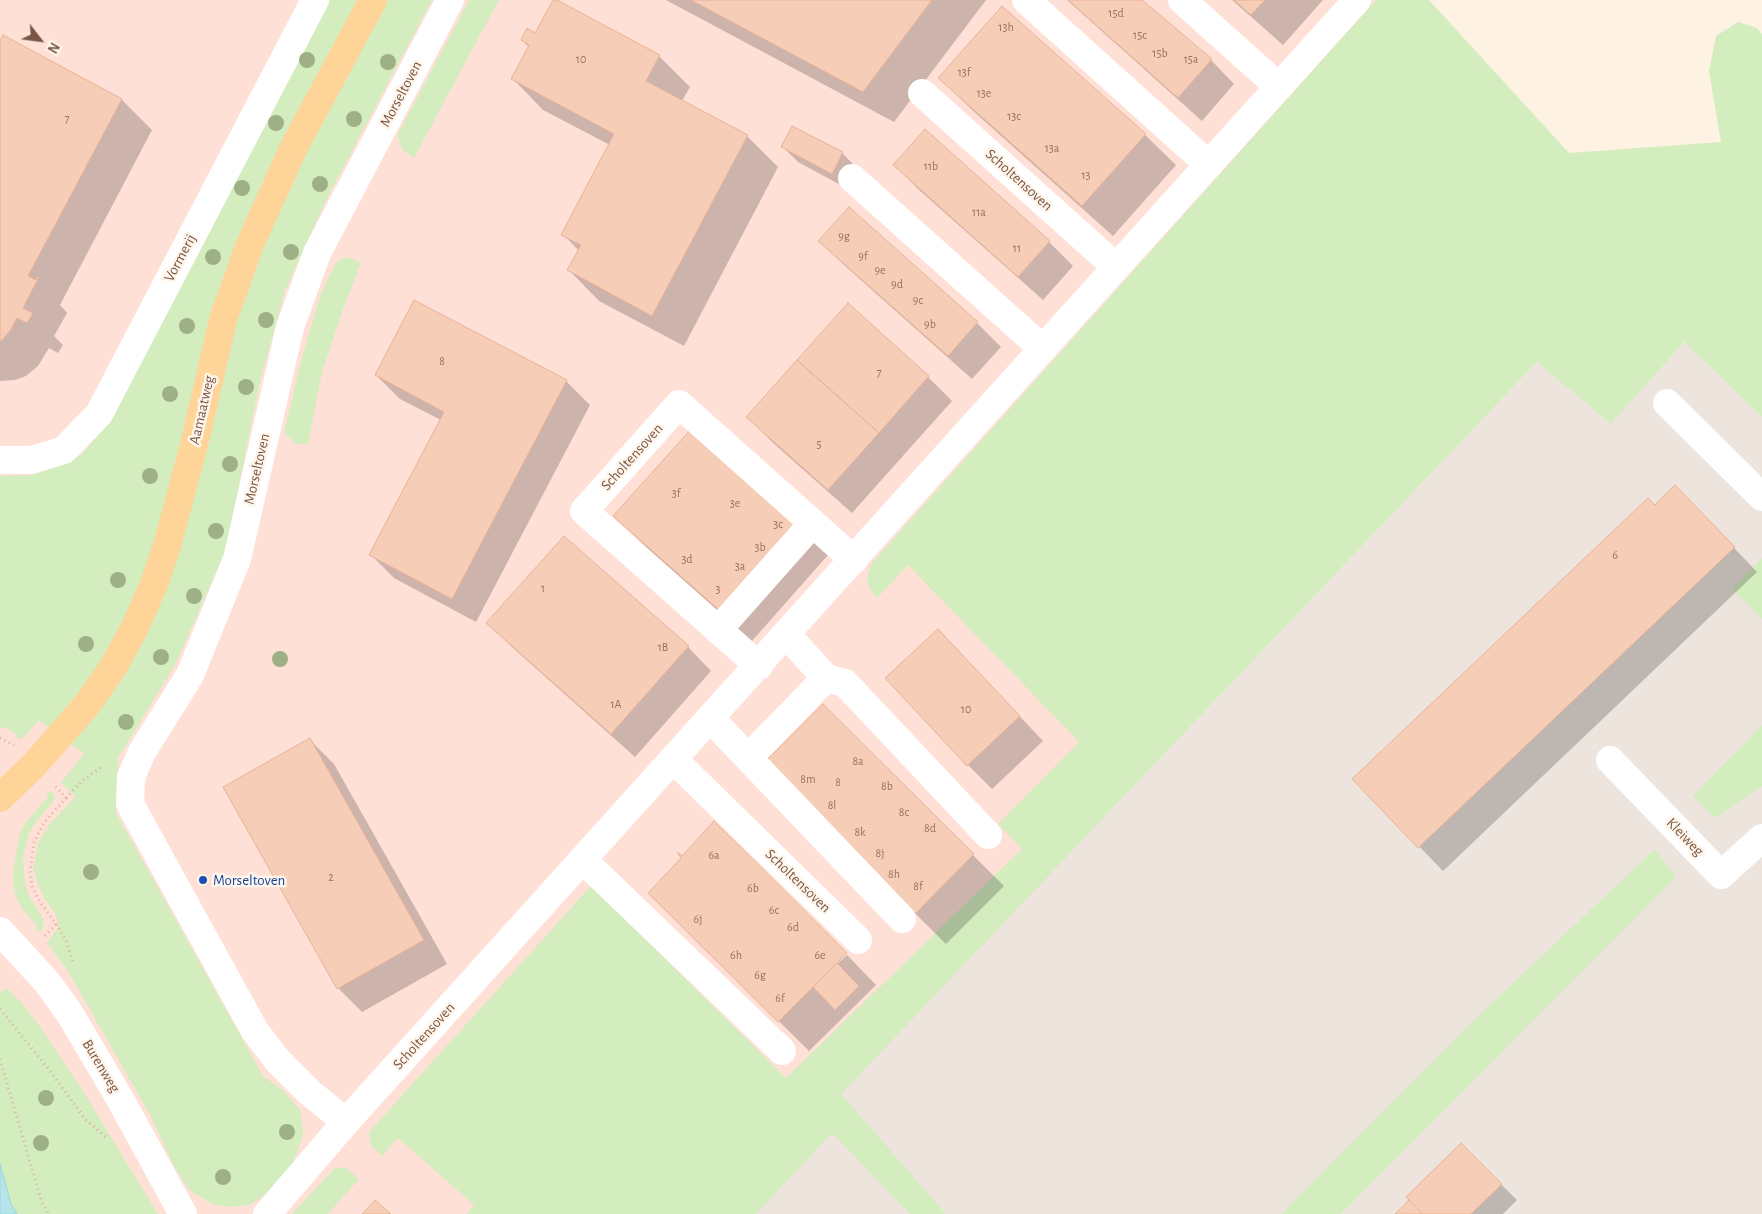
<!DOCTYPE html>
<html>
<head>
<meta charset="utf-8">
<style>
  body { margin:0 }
  #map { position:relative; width:1762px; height:1214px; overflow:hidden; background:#fef2e2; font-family:"Alegreya Sans",sans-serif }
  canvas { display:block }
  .north { position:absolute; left:15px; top:15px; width:50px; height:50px; -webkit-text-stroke:4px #fff6eb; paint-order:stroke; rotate:120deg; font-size:14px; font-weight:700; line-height:20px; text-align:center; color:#795546 }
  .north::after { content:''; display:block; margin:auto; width:18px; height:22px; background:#795546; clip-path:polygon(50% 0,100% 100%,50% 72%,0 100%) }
</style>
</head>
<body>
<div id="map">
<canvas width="1762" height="1214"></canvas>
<div class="north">N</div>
</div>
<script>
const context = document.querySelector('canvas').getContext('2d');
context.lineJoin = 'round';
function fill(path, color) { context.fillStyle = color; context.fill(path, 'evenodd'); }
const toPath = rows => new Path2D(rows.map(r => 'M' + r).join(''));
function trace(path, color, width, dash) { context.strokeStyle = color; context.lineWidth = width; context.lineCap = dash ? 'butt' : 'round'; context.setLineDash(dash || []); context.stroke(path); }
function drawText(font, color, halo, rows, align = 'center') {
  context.font = font + ' "Alegreya Sans",sans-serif'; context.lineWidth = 5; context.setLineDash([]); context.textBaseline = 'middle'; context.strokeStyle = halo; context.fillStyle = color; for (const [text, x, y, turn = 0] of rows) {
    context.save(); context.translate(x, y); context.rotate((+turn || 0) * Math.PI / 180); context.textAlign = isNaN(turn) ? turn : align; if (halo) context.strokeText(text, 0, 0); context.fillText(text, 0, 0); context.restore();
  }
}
const commercial = toPath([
  [0,0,1396,0,1137,745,933,1214,0,1214]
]);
const industrial = toPath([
  [1684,342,1762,417,1762,1214,946,1214,840,1095,1537,362,1611,423],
  [832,1133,910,1214,756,1214]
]);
const green = toPath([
  [330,0,432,0,328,196,285,291,260,381,226,550,175,665,118,758,116,813,263,1076,284,1091,301,1111,303,1136,293,1163,269,1192,250,1205,227,1207,212,1204,189,1190,174,1166,150,1115,69,973,47,943,59,927,56,915,44,898,38,884,33,867,38,843,49,825,75,797,61,782,84,754,39,720,22,739,18,738,15,733,7,728,0,727,0,476,31,475,81,455,96,438,125,392],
  [469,0,499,0,414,158,403,150,397,136],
  [1376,0,1429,0,1569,153,1721,142,1709,71,1716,36,1738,22,1757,28,1762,34,1762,417,1684,342,1611,424,1537,362,841,1094,946,1214,910,1214,832,1133,756,1214,467,1214,474,1205,398,1138,382,1156,371,1146,369,1132,591,886,786,1078,1022,849,998,824,1079,742,908,565,877,598,870,589,867,579,871,564],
  [348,257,361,263,343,309,322,372,308,445,294,443,284,432,300,365,319,299,336,262],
  [1762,558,1762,619,1732,589],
  [1762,725,1762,786,1715,818,1693,796],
  [50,791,54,794,55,799,36,822,29,833,23,858,25,882,29,895,44,920,43,929,39,932,35,929,37,926,21,907,14,892,13,874,19,836,24,824,48,797,47,795],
  [1655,849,1676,877,1341,1214,1281,1214,1474,1020],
  [6,988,20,1001,39,1025,83,1091,158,1214,17,1214,11,1204,0,1164,0,993],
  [335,1168,346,1168,359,1179,328,1214,292,1214]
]);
const water = toPath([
  [0,1164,11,1204,17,1214,0,1214,0,1164]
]);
const shadow = toPath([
  [554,0,659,56,690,87,682,101,747,136,778,167,684,346,599,301,569,270,579,251,563,234,610,145,543,110,513,79,529,47,522,40,536,35],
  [666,0,986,0,894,122],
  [1067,0,1142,0,1211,60,1234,84,1202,121],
  [1232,0,1323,0,1283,45],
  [4,37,122,100,152,130,60,305,67,313,54,336,63,345,58,353,49,348,38,366,26,376,15,380,0,381,0,44],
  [940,78,1145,135,1176,165,1113,236,971,109],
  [925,131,1049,242,1073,266,1043,300,918,189,895,165],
  [782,146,842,153,858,169,848,189,798,162],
  [820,241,977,323,1001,347,972,379,844,265],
  [848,305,928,377,952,401,852,513,771,441,748,417],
  [376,375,566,381,590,405,476,622,394,578,370,554,441,420,400,399],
  [692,430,828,555,752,641,646,547,615,516],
  [1655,507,1699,511,1757,572,1443,871,1354,779],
  [564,537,688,647,711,671,635,757,512,647,488,623],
  [938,630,1043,741,992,789,968,765],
  [823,706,1004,886,946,944,765,764],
  [310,740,334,764,447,964,362,1012,338,988],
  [650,893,830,971,847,955,876,985,809,1051],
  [1461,1145,1517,1200,1503,1214,1397,1214]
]);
const building = toPath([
  [553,0,557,0,660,55,646,81,748,135,652,316,567,270,581,245,561,235,614,134,511,79,529,45,521,40,527,28,535,33,553,0],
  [691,0,932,0,863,92,691,0],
  [1068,0,1142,0,1212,59,1178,98,1068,0],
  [1234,0,1265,0,1251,15,1234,0],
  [1002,6,1146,134,1082,206,938,78,1002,6],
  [3,35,122,99,28,276,36,280,37,277,39,277,23,308,33,313,27,323,17,318,10,331,0,342,0,41,3,35],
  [792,126,843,152,832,174,781,147,792,126],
  [925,129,1050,241,1018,277,893,165,925,129],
  [849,207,978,322,948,356,818,241,849,207],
  [414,300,567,380,452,599,369,555,444,412,375,375,414,300],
  [848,303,929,376,879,433,797,360,848,303],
  [797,360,879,433,828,490,746,417,797,360],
  [692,428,798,523,720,611,613,516,692,428],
  [1675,485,1735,547,1418,848,1352,779,1648,498,1655,505,1675,485],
  [564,536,689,646,611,734,486,623,564,536],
  [938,629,1020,716,967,766,885,678,938,629],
  [823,704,974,854,915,914,763,764,823,704],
  [310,738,424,940,337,989,223,787,310,738],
  [714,821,847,953,778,1022,648,893,681,858,677,852,682,856,714,821],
  [837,963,859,986,835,1010,813,987,837,963],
  [1461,1143,1502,1184,1471,1214,1423,1214,1406,1197,1461,1143],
  [375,1200,391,1214,362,1214,375,1200],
  [1409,1200,1423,1214,1395,1214,1409,1200]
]);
const path = toPath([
  [0,738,14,745],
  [66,798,83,780,103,766],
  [56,924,66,940,74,965],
  [45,936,56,924,38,899,32,886,30,871,34,842,44,823,66,798,55,786],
  [0,1009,50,1071,85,1119,106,1137],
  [0,1059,42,1203,49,1214]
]);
const minor = toPath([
  [1026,0,1209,165],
  [1182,0,1279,87],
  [922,93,1116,267],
  [852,178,1043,349],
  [1667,403,1762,497],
  [0,460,32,460,64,450,99,414,315,0],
  [718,630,813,523],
  [786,634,826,678,845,683,988,835],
  [759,666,584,511,679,404,854,560],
  [710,718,902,919],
  [748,758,826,678],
  [673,759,858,940],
  [1610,760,1721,875,1762,838],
  [583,860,782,1051],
  [0,931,47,982,70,1014,120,1099,183,1214],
  [346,1122,309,1092,278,1061,255,1031,130,804,131,777,142,752,190,675,237,559,290,327,317,253,450,0],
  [267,1214,346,1122,1357,0]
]);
const major = toPath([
  [0,798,34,765,86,706,114,666,135,627,154,584,168,542,194,445,224,316,251,242,294,147,373,0]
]);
const trees = [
  [307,60],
  [388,62],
  [354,119],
  [276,123],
  [320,184],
  [242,188],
  [291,252],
  [213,257],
  [266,320],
  [187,326],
  [246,387],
  [170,394],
  [230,464],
  [150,476],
  [216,531],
  [118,580],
  [194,596],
  [86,644],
  [161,657],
  [280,659],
  [126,722],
  [91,872],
  [46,1098],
  [287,1132],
  [41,1143],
  [223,1177]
];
const markers = [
  [203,880,5,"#1a4fb4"]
];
const numberNames = [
  ["15d",1116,13],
  ["13h",1006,27],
  ["15c",1140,35],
  ["15b",1160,53],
  ["10",581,59],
  ["15a",1191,59],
  ["13f",964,72],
  ["13e",984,93],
  ["13c",1014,116],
  ["7",67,118],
  ["13a",1052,148],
  ["11b",931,166],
  ["13",1086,175],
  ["11a",979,212],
  ["9g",844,236],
  ["11",1017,248],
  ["9f",863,256],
  ["9e",880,270],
  ["9d",897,284],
  ["9c",918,300],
  ["9b",930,324],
  ["8",442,361],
  ["7",879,372],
  ["5",819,444],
  ["3f",676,493],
  ["3e",735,503],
  ["3c",778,524],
  ["3b",760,547],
  ["6",1615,555],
  ["3d",687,559],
  ["3a",740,566],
  ["1",543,588],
  ["3",718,589],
  ["1B",663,647],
  ["1A",616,704],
  ["10",966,709],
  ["8a",858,761],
  ["8m",808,779],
  ["8",838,782],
  ["8b",887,786],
  ["8l",832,805],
  ["8c",904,812],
  ["8d",930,828],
  ["8k",860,832],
  ["8j",880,853],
  ["6a",714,855],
  ["8h",894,874],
  ["2",331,877],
  ["8f",918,886],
  ["6b",753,888],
  ["6c",774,910],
  ["6j",698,919],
  ["6d",793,927],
  ["6h",736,955],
  ["6e",820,955],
  ["6g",760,975],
  ["6f",780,998]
];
const streetNames = [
  ["Morseltoven",401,94,-62],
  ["Scholtensoven",1019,180,42],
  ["Vormerij",180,258,-62],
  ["Aamaatweg",202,410,-77],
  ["Scholtensoven",632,457,-48],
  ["Morseltoven",257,469,-77],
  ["Kleiweg",1685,837,46],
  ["Scholtensoven",798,881,44],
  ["Scholtensoven",424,1036,-48],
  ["Burenweg",101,1066,59]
];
const transitNames = [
  ["Morseltoven",213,880]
];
fill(commercial, '#ffe0d6');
fill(industrial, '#ede4de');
fill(green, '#d4edbf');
fill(water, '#b5e5ea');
trace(water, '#9ad6dd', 1);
fill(shadow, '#0003');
fill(building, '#f6cdb7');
trace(building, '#ebb296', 1);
trace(path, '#dcb09a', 3, [1, 4]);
trace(minor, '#fff', 28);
trace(major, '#ffd499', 28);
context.fillStyle = '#9eb086';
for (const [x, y] of trees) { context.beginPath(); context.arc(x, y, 8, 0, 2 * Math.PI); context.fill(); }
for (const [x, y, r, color] of markers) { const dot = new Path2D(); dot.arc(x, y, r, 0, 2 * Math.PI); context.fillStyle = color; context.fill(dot); trace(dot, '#fff6eb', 2); }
drawText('12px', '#987362', null, numberNames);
drawText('15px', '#795546', '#fff6eb', streetNames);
drawText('15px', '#164399', '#fff6eb', transitNames, 'left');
</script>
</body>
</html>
